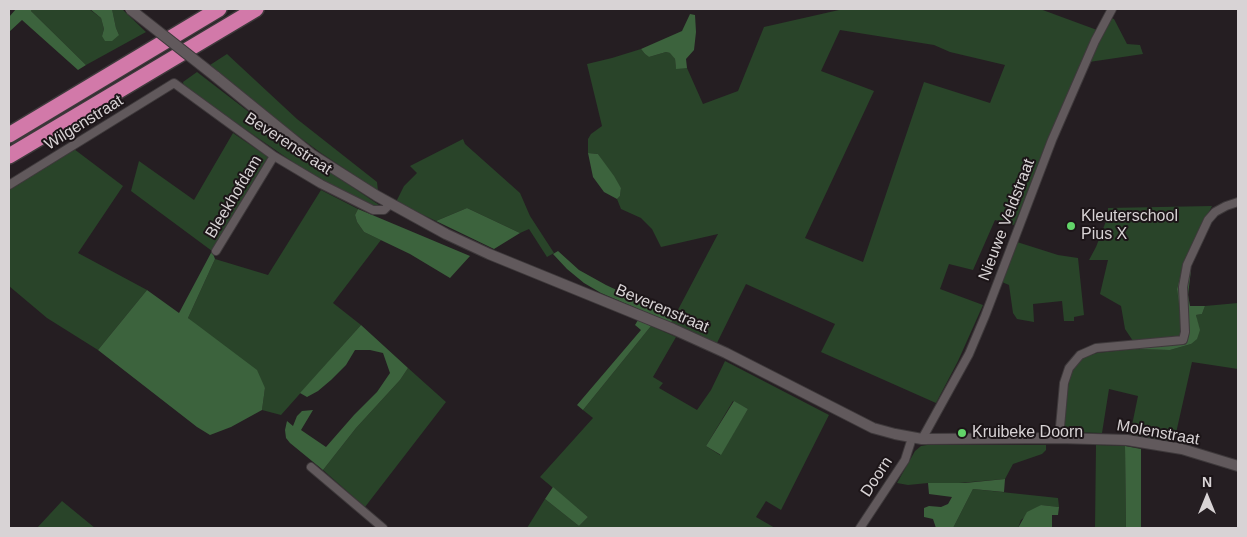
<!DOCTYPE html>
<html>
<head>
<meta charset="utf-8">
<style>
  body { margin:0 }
  #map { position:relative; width:1247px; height:537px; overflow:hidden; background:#251e22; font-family:Arial,sans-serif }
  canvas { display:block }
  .frame { position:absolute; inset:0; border:10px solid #d8d3d5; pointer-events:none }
  .north { position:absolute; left:1182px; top:472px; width:50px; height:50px; -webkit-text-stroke:4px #1c1518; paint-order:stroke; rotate:0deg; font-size:14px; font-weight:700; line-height:20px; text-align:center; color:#d8d3d5 }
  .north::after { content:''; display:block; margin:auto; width:18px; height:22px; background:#d8d3d5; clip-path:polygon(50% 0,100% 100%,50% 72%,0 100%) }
</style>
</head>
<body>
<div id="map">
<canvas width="1247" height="537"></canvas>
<div class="frame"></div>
<div class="north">N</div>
</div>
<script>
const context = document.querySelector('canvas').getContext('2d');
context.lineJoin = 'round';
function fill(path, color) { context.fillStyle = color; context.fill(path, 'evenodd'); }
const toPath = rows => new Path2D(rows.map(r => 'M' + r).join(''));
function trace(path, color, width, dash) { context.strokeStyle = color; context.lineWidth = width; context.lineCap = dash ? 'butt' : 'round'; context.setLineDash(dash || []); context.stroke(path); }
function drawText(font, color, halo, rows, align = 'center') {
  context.font = font + ' Arial,sans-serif'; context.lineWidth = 4; context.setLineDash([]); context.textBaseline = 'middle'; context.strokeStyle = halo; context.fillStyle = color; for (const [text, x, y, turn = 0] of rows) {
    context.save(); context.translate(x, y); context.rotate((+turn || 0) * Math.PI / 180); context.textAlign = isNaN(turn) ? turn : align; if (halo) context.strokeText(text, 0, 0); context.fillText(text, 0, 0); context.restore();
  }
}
const green = toPath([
  [32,9,89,9,101,18,104,29,102,36,119,35,116,28,112,9,122,9,146,32,86,65,31,11],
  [839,9,1040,9,1097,30,1014,225,995,220,973,270,949,264,940,289,983,305,958,361,936,403,821,352,835,324,746,284,716,345,671,323,718,234,661,247,652,229,641,218,621,209,617,199,620,196,621,188,598,154,588,153,588,139,591,134,602,126,587,64,612,58,641,49,645,54,649,57,666,52,671,53,675,59,676,68,687,68,703,104,738,91,764,27,839,10],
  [840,30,934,45,950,52,1005,65,990,103,924,82,863,262,805,238,874,91,821,71],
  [1111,18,1114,19,1127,44,1140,45,1143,54,1089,62],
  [227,54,297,119,377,182,378,191,321,153,287,128,210,65],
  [197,72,306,156,382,207,376,209,316,178,184,87,183,82],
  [233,133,268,157,212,251,131,191,139,161,194,200],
  [463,139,465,144,520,193,530,216,554,253,547,257,529,229,520,233,467,208,436,221,396,202,404,186,417,173,410,166],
  [74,149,123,186,78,253,147,290,98,350,47,318,9,286,9,190],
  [321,190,358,209,355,215,357,222,364,232,381,240,333,303,361,325,281,415,262,410,265,388,188,318,215,259,268,275],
  [1212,206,1183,264,1177,289,1182,329,1179,337,1133,341,1125,329,1121,306,1100,294,1108,260,1089,260,1096,247,1108,216,1108,208],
  [1017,242,1058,255,1078,258,1084,315,1074,317,1074,321,1064,321,1062,301,1033,304,1034,322,1017,319,1013,313,1009,285,1002,282],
  [1238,303,1238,369,1192,362,1174,442,1130,435,1138,396,1109,389,1102,433,1066,432,1063,429,1069,379,1072,370,1081,358,1097,353,1134,349,1170,350,1191,344,1199,330,1196,315,1202,314,1205,306],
  [651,326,676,337,653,377,663,383,659,388,697,410,711,390,725,361,829,415,781,510,766,501,756,517,775,528,527,528,545,499,579,526,588,517,540,477,593,418,583,410],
  [733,401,748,409,720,455,706,446],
  [408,368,446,402,365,507,323,470,356,428,400,380],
  [927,445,1046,445,1046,450,1042,454,1013,464,1005,479,948,484,928,483,908,485,897,483,915,451,921,446],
  [1096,445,1125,446,1126,528,1095,528],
  [973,489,1058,498,1059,507,1041,505,1021,520,1018,528,953,528],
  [62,501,95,528,37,528]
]);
const forest = toPath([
  [16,9,32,9,31,11,86,65,78,70,22,20,9,32,9,17],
  [90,9,112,9,116,28,119,35,112,41,105,41,102,36,104,29,101,18],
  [690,14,695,15,696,32,694,50,686,59,687,68,676,69,675,59,670,53,666,52,649,57,645,54,641,49,682,31],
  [588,153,598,154,614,176,621,188,620,196,617,199,604,192,593,177],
  [467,208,520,233,494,249,436,221],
  [358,209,470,256,450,278,410,254,364,232,357,222,355,215],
  [212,251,215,259,188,318,257,370,265,388,262,410,231,427,210,435,197,427,98,350,147,290,179,313],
  [558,251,579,270,606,285,674,317,671,323,601,293,584,283,567,269,553,254],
  [1183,264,1191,270,1188,295,1190,306,1205,306,1202,314,1196,315,1200,330,1197,339,1191,344,1170,350,1134,349,1136,341,1179,337,1182,329,1177,289],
  [638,320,651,326,583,410,577,405,641,330,635,325],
  [361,325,408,368,400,380,356,428,323,470,290,443,286,438,285,430,287,421,293,426,297,416,302,411,313,410,301,430,326,447,354,415,377,392,390,373,383,353,370,350,355,350,346,365,331,380,318,391,307,397,300,393],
  [734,401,748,409,721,455,706,446],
  [1125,446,1141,449,1141,528,1126,528],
  [1005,479,1004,492,973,489,953,528,936,528,933,519,924,517,924,508,929,506,941,507,948,504,952,497,929,494,928,483,965,483],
  [553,487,588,517,579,526,545,499],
  [1041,505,1059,507,1058,515,1052,515,1052,528,1018,528,1027,512]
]);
const minor = toPath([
  [9,185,174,83,274,156,321,184,373,210,384,210,390,204],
  [216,251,274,156],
  [1059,438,1064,383,1069,368,1080,355,1096,348,1183,340,1185,332,1183,287,1187,265,1208,220,1215,212,1226,206,1238,202],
  [922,439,969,354,985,316,1052,140,1095,41,1112,9],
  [311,467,383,528],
  [860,528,905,460,912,438]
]);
const tertiary = toPath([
  [215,76,311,154,377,196,446,234,489,254,673,329,726,353,873,428,895,434,922,439,1059,438,1127,440,1182,449,1238,466]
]);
const motorway = toPath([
  [9,135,219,9],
  [9,156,256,9]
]);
const tertiaryBridge = toPath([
  [130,9,215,76]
]);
const markers = [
  [1071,226,5,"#62d469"],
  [962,433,5,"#62d469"]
];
const streetNames = [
  ["Wilgenstraat",84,123,-32],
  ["Beverenstraat",288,144,33],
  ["Bleekhofdam",234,197,-59],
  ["Nieuwe Veldstraat",1007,220,-69],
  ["Beverenstraat",662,309,23],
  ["Molenstraat",1158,433,10],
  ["Doorn",877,477,-57]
];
const poiNames = [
  ["Kleuterschool",1081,217],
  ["Pius X",1081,235],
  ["Kruibeke Doorn",972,433]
];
fill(green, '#294429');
fill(forest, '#3c633d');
trace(minor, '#3e393b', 10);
trace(tertiary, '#3e393b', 12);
trace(motorway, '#3e393b', 18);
trace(minor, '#61595c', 8);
trace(tertiary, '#61595c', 10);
trace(motorway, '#d279a9', 15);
trace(tertiaryBridge, '#3e393b', 12, []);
trace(tertiaryBridge, '#61595c', 10);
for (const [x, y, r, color] of markers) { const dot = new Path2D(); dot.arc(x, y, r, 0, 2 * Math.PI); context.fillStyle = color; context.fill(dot); trace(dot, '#1c1518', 2); }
drawText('16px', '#d8d3d5', '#1c1518', streetNames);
drawText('16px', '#d8d3d5', '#1c1518', poiNames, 'left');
</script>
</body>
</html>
